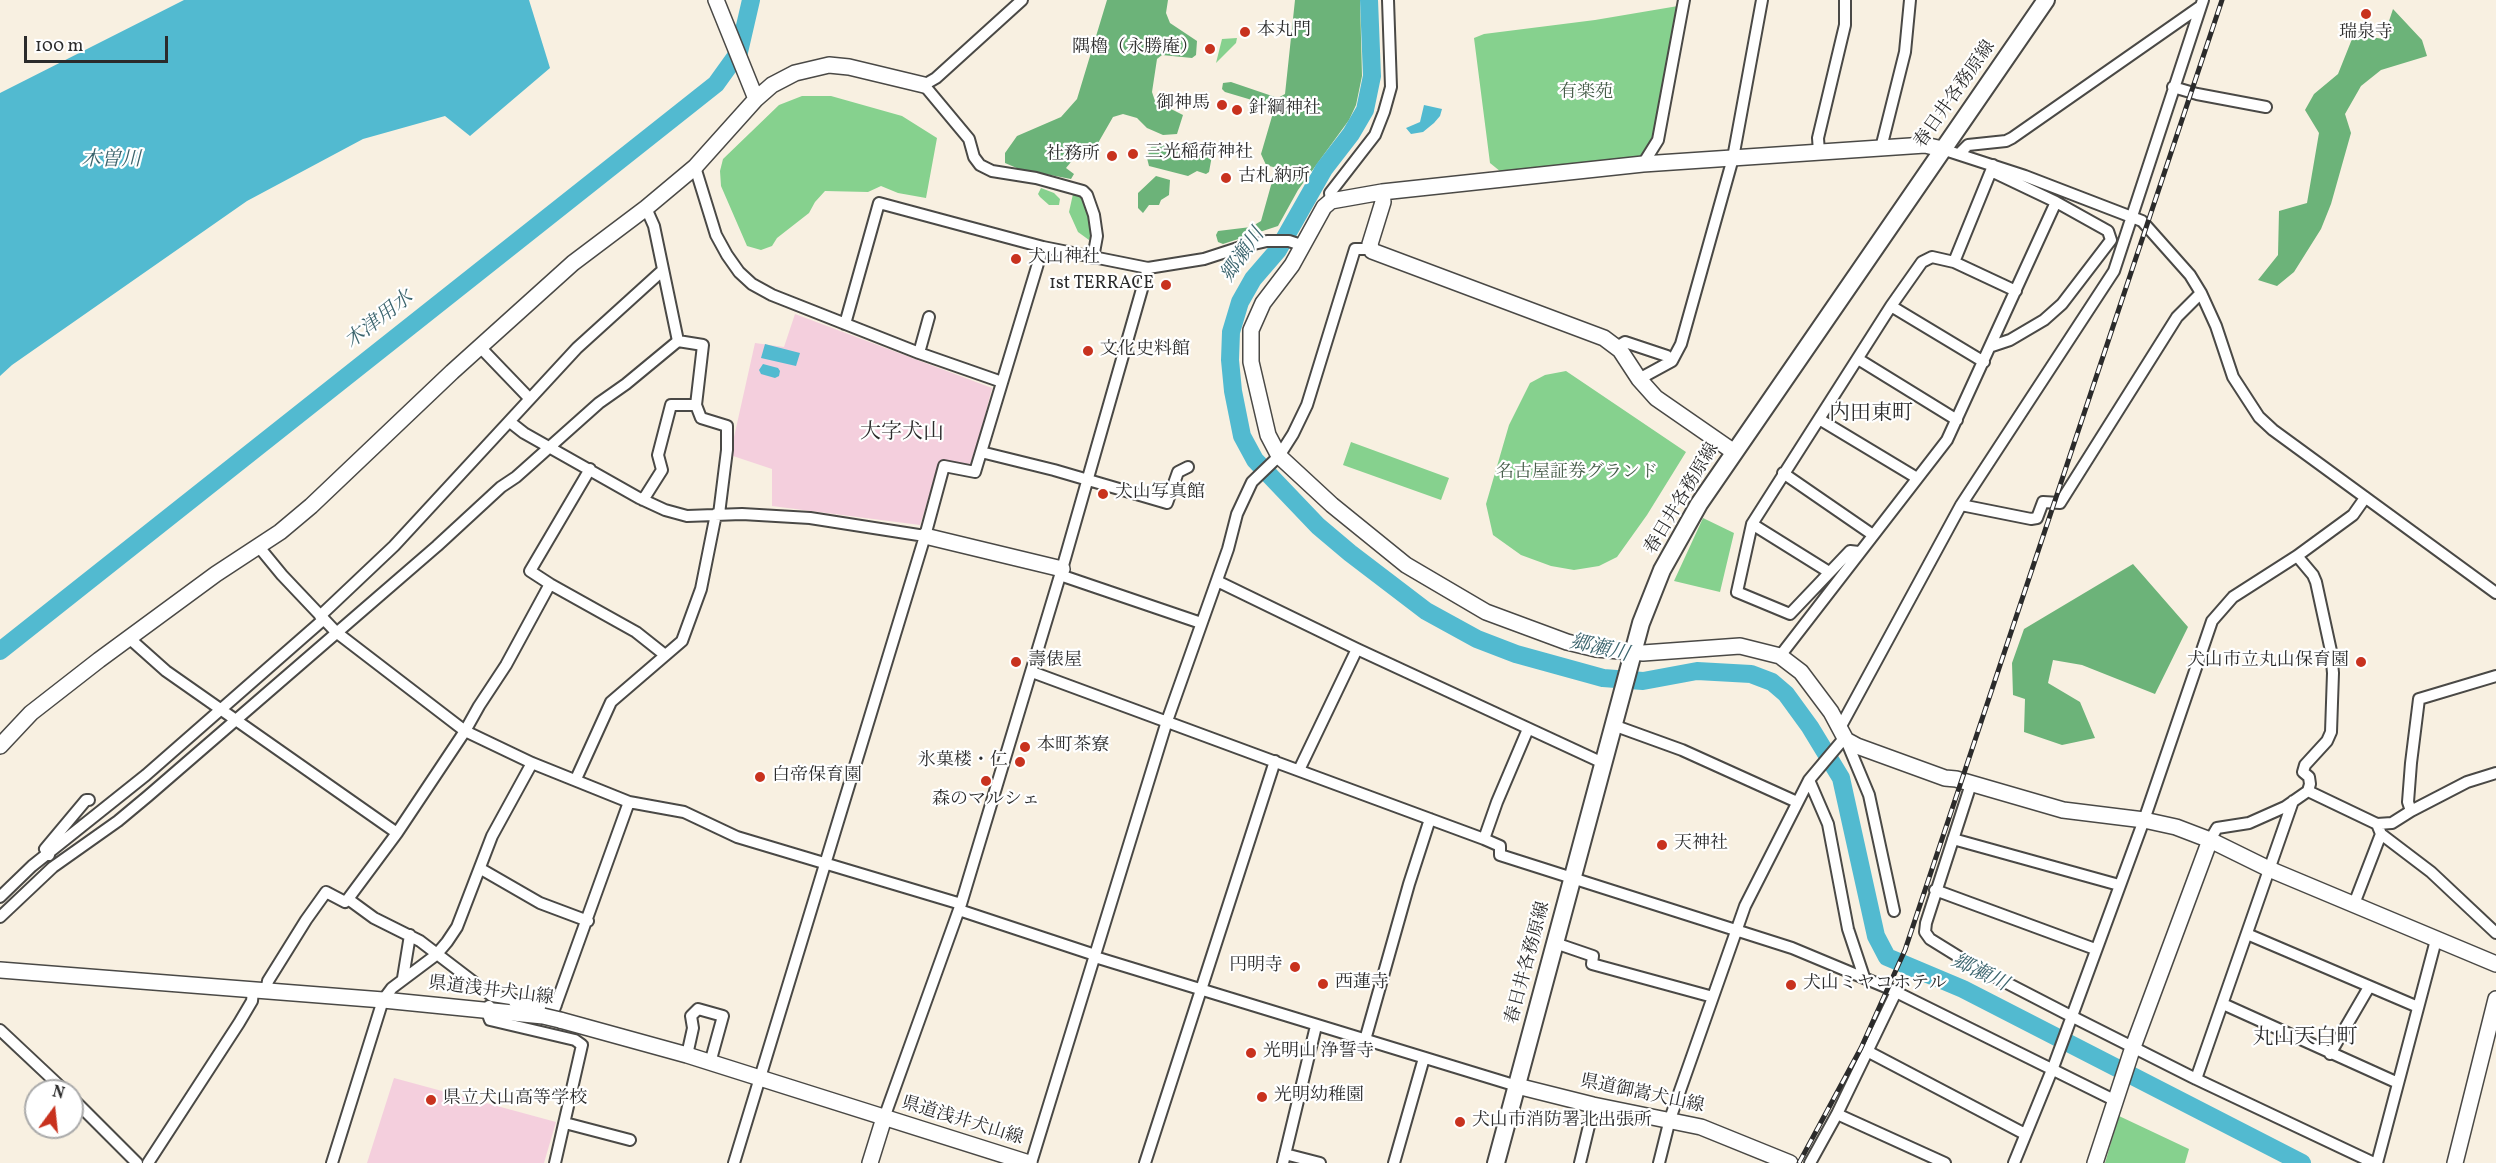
<!DOCTYPE html>
<html>
<head>
<meta charset="utf-8">
<style>
  body { margin:0 }
  #map { position:relative; width:2496px; height:1163px; overflow:hidden; background:#f8f0e1; font-family:Vollkorn,serif }
  canvas { display:block }
  .north { position:absolute; left:24px; top:1079px; width:60px; height:60px; box-sizing:border-box; background:#fff; border:2px solid #aaa; border-radius:50%; rotate:15deg; font-size:16px; font-weight:700; line-height:24px; text-align:center; color:#2b2b2b }
  .north::after { content:''; display:block; margin:auto; width:21px; height:27px; background:#c8321e; clip-path:polygon(50% 0,100% 100%,50% 72%,0 100%) }
  .scale { position:absolute; left:24px; top:36px; width:144px; height:27px; box-sizing:border-box; border:3px solid #2b2b2b; border-top:0; padding-left:8px; font-size:18px; line-height:21px; white-space:nowrap; color:#2b2b2b; -webkit-text-stroke:4px #fff; paint-order:stroke }
</style>
</head>
<body>
<div id="map">
<canvas width="2496" height="1163"></canvas>
<div class="north">N</div>
<div class="scale">100 m</div>
</div>
<script>
const context = document.querySelector('canvas').getContext('2d');
context.lineJoin = 'round';
function fill(path, color) { context.fillStyle = color; context.fill(path, 'evenodd'); }
const toPath = rows => new Path2D(rows.map(r => 'M' + r).join(''));
function trace(path, color, width, dash) { context.strokeStyle = color; context.lineWidth = width; context.lineCap = dash ? 'butt' : 'round'; context.setLineDash(dash || []); context.stroke(path); }
function drawText(font, color, halo, rows, align = 'center') {
  context.font = font + ' Vollkorn,"Noto Serif JP",serif'; context.lineWidth = 4.5; context.setLineDash([]); context.textBaseline = 'middle'; context.strokeStyle = halo; context.fillStyle = color; for (const [text, x, y, turn = 0] of rows) {
    context.save(); context.translate(x, y); context.rotate((+turn || 0) * Math.PI / 180); context.textAlign = isNaN(turn) ? turn : align; if (halo) context.strokeText(text, 0, 0); context.fillText(text, 0, 0); context.restore();
  }
}
const built = toPath([
  [795,314,992,388,973,464,940,462,920,525,772,506,772,469,730,455,755,343,784,347],
  [394,1078,556,1122,544,1163,367,1163]
]);
const green = toPath([
  [1678,6,1654,132,1648,149,1639,162,1506,176,1490,163,1474,38,1484,34,1595,20],
  [1237,38,1236,43,1216,63,1222,39],
  [802,96,831,96,902,116,937,138,926,198,898,193,881,186,868,192,825,191,815,202,809,213,777,238,772,246,761,250,747,246,721,186,720,171,723,159,779,105],
  [1041,188,1054,193,1060,199,1059,205,1049,205,1040,197,1038,194],
  [1075,193,1083,197,1088,215,1092,234,1089,240,1078,232,1069,212,1073,194],
  [1566,371,1686,452,1647,515,1617,557,1599,566,1574,570,1551,566,1521,555,1493,535,1486,504,1509,425,1530,383,1545,375],
  [1351,442,1449,478,1441,500,1343,465],
  [1703,518,1734,533,1720,592,1674,581],
  [2119,1116,2189,1149,2185,1163,2105,1163]
]);
const forest = toPath([
  [1107,0,1168,0,1166,13,1170,23,1197,41,1196,55,1192,58,1162,55,1157,59,1152,92,1155,101,1183,115,1177,134,1163,135,1147,128,1137,118,1123,114,1113,117,1094,150,1080,151,1066,168,1074,174,1071,179,1019,169,1005,163,1005,153,1017,136,1061,117,1077,99],
  [1295,0,1360,0,1362,76,1356,105,1349,120,1298,190,1278,226,1223,244,1218,242,1216,235,1218,231,1251,227,1261,221,1275,171,1273,167,1266,165,1261,154,1273,113,1272,106,1225,92,1222,89,1223,83,1231,82,1278,98,1285,94],
  [2393,9,2422,40,2427,56,2381,70,2361,86,2345,114,2351,133,2331,204,2321,229,2294,272,2277,286,2258,280,2278,255,2279,211,2307,203,2319,133,2305,110,2314,94,2338,74,2354,34,2383,39],
  [1157,143,1168,147,1183,144,1201,149,1213,150,1209,172,1206,174,1197,171,1188,176,1149,166,1147,158,1151,147],
  [1156,176,1170,180,1169,195,1161,200,1159,205,1149,205,1143,213,1138,208,1138,193],
  [2133,564,2188,627,2155,694,2082,665,2053,660,2048,683,2080,702,2095,738,2062,745,2024,732,2025,699,2013,695,2012,663,2024,629]
]);
const water = toPath([
  [184,0,529,0,550,68,470,136,445,116,363,139,247,201,12,365,0,376,0,93],
  [1424,105,1442,109,1440,116,1434,123,1423,132,1411,134,1406,128,1420,122],
  [765,344,800,353,796,366,761,358],
  [763,364,778,368,780,371,779,376,775,378,761,374,759,370]
]);
const river = toPath([
  [1369,0,1372,76,1365,110,1351,134,1324,169,1278,250,1253,279,1240,302,1231,332,1230,360,1233,391,1242,436,1255,460,1318,526,1350,553,1426,611,1477,639,1516,654,1603,678,1643,681,1697,671,1751,674,1772,682,1786,694,1810,727,1841,778,1876,936,1887,957,1963,989,2302,1163],
  [0,651,716,84,739,52,751,0]
]);
const street = toPath([
  [1022,0,936,78,924,85,969,139,974,157,980,165,992,171,1036,178,1083,191,1087,195,1094,215,1097,236,1093,258],
  [2173,87,2197,94,2266,107],
  [1881,148,1905,52,1910,0],
  [1942,149,2025,176,2142,221,2190,275,2201,293,2216,326,2233,377,2259,417,2273,430,2496,593],
  [1819,152,1818,138,1845,25,1845,0],
  [1959,154,1968,145,2006,141,2012,138,2201,6],
  [1643,164,1658,140,1684,0],
  [695,167,716,235,727,255,739,272,752,284,772,295,919,353,1002,382],
  [1331,201,1330,193,1375,135,1384,112,1391,87,1388,0],
  [1954,262,2016,291],
  [1891,306,1984,362],
  [845,324,879,203,1043,247,1148,268,1204,259,1241,247,1267,241,1289,241,1304,246],
  [678,341,703,345,696,405,701,418,727,426,727,450,719,514],
  [1992,346,2010,340,2044,320,2062,304,2111,240,2108,231,2056,202,1991,171,1993,165],
  [480,347,530,399],
  [1617,347,1625,342,1667,356,1672,361],
  [919,353,929,317],
  [1858,359,1957,420],
  [1639,379,1672,361,1681,344,1733,158,1762,0],
  [1819,419,1917,478],
  [510,422,524,433,639,498,665,510,687,516,742,514,810,518,925,536],
  [981,452,1054,470,1167,503,1178,472,1188,467],
  [1783,473,1873,535],
  [643,500,662,470,658,455,671,405,696,405],
  [1961,505,2031,519,2037,518,2043,502,2060,503,2177,317,2201,293],
  [1752,524,1829,572],
  [259,547,282,575,336,632,465,731,532,763,629,802,684,812,737,837,961,904],
  [1859,552,1850,551,1790,614,1737,592,1752,524,1891,306,1922,262,1932,257,1954,262,1991,171],
  [2297,556,2313,575,2316,582,2331,651,2333,673,2331,732,2327,741,2305,765,2303,772,2309,777,2310,784,2308,791],
  [1060,575,1201,623],
  [1217,581,1357,649,1603,763],
  [550,584,636,632,665,655],
  [320,616,394,546,577,348,663,270],
  [129,638,166,671,397,833],
  [1780,656,1947,440,2056,202],
  [1032,672,1484,839,1500,846,1500,855,1792,948,1888,988,2114,1100],
  [1613,725,1682,750,1797,802],
  [1841,726,1961,505,2114,271,2203,0],
  [1299,770,1357,649],
  [576,779,611,702,682,641,701,589,716,514],
  [1809,780,1828,824,1848,929,1864,977],
  [1971,784,1926,923,1925,932,1930,939,1972,965,2065,1013,2196,1079,2374,1163],
  [2411,811,2408,802,2411,763,2419,699,2496,676],
  [2377,824,2381,834,2431,872,2496,933],
  [1484,839,1497,802,1528,729],
  [1953,839,2119,885],
  [2210,840,2217,828,2249,823,2285,807,2308,791,2377,824,2392,823,2411,811,2467,782,2496,773],
  [49,855,45,849,86,800,89,800],
  [481,869,540,903,588,921],
  [1935,890,2095,949],
  [0,897,32,866,146,775,324,619],
  [348,899,397,833,465,731,479,706,506,665,550,584,530,571,590,469],
  [2354,904,2381,834],
  [959,910,1095,955],
  [0,917,53,867,118,821,148,796,437,546,501,487,516,477,599,403,626,384,678,341,654,226,646,208],
  [2247,934,2418,1007],
  [1555,943,1593,956,1592,964,1713,997],
  [1095,957,1517,1086],
  [403,978,410,935],
  [266,991,268,981,306,920,326,892,345,902,348,899,374,918,420,941,492,996,511,999,519,1002],
  [514,1002,556,1005],
  [2223,1004,2398,1083],
  [489,1006,486,1009,490,1020,575,1040,582,1045,555,1163],
  [554,1010,629,802],
  [0,1030,65,1091],
  [1365,1040,1409,884,1430,819],
  [1867,1051,2025,1134],
  [2330,1054,2369,987],
  [687,1055,693,1028,691,1016,698,1009,723,1016,710,1063],
  [2196,1079,2293,801],
  [72,1098,137,1163],
  [1837,1114,1945,1163],
  [884,1118,961,904,1062,569,1148,268],
  [565,1123,630,1140],
  [1285,1154,1320,1163],
  [148,1163,239,1023,252,1001,253,991],
  [332,1163,383,1000,392,988,436,955,447,942,457,927,492,836,532,763],
  [734,1163,925,536,944,466,975,472,1043,247],
  [1031,1163,1167,721,1228,549,1237,514,1252,482,1279,456,1293,434,1307,405,1355,249,1371,249],
  [1145,1163,1275,761],
  [1283,1163,1316,1026],
  [1394,1163,1424,1058],
  [1580,1163,1594,1105],
  [1659,1163,1670,1119,1745,906,1809,780,1841,742,1846,740,1869,795,1894,911],
  [1810,1163,1837,1114,1896,992],
  [2014,1163,2054,1065,2144,820,2212,621,2233,597,2297,556,2353,515,2365,498],
  [2377,1163,2436,940]
]);
const secondary = toPath([
  [716,0,756,99],
  [1942,149,1925,145,1643,164,1382,192,1331,201,1324,207,1292,265,1263,303,1251,330,1251,362,1268,435,1279,456,1332,505,1406,565,1486,612,1567,642,1596,649,1643,653,1740,646,1780,656,1801,672,1831,712,1846,740,1857,746,1945,778,1956,779,2063,810,2144,820,2176,827,2210,840],
  [1382,192,1383,202,1370,244,1372,251,1604,338,1620,350,1639,379,1656,398,1734,452],
  [925,536,1062,569],
  [0,746,31,713,99,660,216,574,280,532,311,506,452,372,573,263,646,208,695,167,756,99,772,85,795,73,829,65,849,67,924,85],
  [0,970,383,1000,543,1016],
  [560,1020,687,1055,1029,1163],
  [1517,1086,1593,1105,1701,1127,1790,1163],
  [870,1163,884,1118],
  [2095,1163,2133,1047,2210,840,2269,869,2496,964],
  [2455,1163,2496,999]
]);
const primary = toPath([
  [1496,1163,1641,623,1662,570,1699,504,2046,0]
]);
const rail = toPath([
  [1799,1163,1861,1048,1905,950,2222,0]
]);
const secondaryBridge = toPath([
  [543,1016,560,1020]
]);
const markers = [
  [2366,14,6,"#c8321e"],
  [1245,32,6,"#c8321e"],
  [1210,49,6,"#c8321e"],
  [1222,105,6,"#c8321e"],
  [1237,110,6,"#c8321e"],
  [1133,154,6,"#c8321e"],
  [1112,156,6,"#c8321e"],
  [1226,178,6,"#c8321e"],
  [1016,259,6,"#c8321e"],
  [1166,285,6,"#c8321e"],
  [1088,351,6,"#c8321e"],
  [1103,494,6,"#c8321e"],
  [1016,662,6,"#c8321e"],
  [2361,662,6,"#c8321e"],
  [1025,747,6,"#c8321e"],
  [1020,762,6,"#c8321e"],
  [760,777,6,"#c8321e"],
  [986,781,6,"#c8321e"],
  [1662,845,6,"#c8321e"],
  [1295,967,6,"#c8321e"],
  [1323,984,6,"#c8321e"],
  [1791,985,6,"#c8321e"],
  [1251,1053,6,"#c8321e"],
  [1262,1097,6,"#c8321e"],
  [431,1100,6,"#c8321e"],
  [1460,1122,6,"#c8321e"]
];
const poiNames = [
  ["本丸門",1257,32],
  ["瑞泉寺",2366,34,"center"],
  ["隅櫓（永勝庵）",1198,49,"right"],
  ["御神馬",1210,105,"right"],
  ["針綱神社",1249,110],
  ["三光稲荷神社",1145,154],
  ["社務所",1100,156,"right"],
  ["古札納所",1238,178],
  ["犬山神社",1028,259],
  ["1st TERRACE",1154,285,"right"],
  ["文化史料館",1100,351],
  ["犬山写真館",1115,494],
  ["壽俵屋",1028,662],
  ["犬山市立丸山保育園",2349,662,"right"],
  ["本町茶寮",1037,747],
  ["氷菓楼・仁",1008,762,"right"],
  ["白帝保育園",772,777],
  ["森のマルシェ",986,801,"center"],
  ["天神社",1674,845],
  ["円明寺",1283,967,"right"],
  ["西蓮寺",1335,984],
  ["犬山ミヤコホテル",1803,985],
  ["光明山 浄誓寺",1263,1053],
  ["光明幼稚園",1274,1097],
  ["県立犬山高等学校",443,1100],
  ["犬山市消防署北出張所",1472,1122]
];
const parkNames = [
  ["有楽苑",1586,94],
  ["名古屋証券グランド",1577,474]
];
const streetNames = [
  ["春日井各務原線",1956,95,-55],
  ["春日井各務原線",1683,499,-59],
  ["春日井各務原線",1529,963,-75],
  ["県道浅井犬山線",491,992,7],
  ["県道御嵩犬山線",1642,1095,12],
  ["県道浅井犬山線",962,1122,17]
];
const waterNames = [
  ["木曽川",111,161],
  ["郷瀬川",1244,256,-55],
  ["木津用水",380,321,-38],
  ["郷瀬川",1599,650,13],
  ["郷瀬川",1979,974,26]
];
const quarterNames = [
  ["内田東町",1871,415],
  ["大字犬山",902,434],
  ["丸山天白町",2305,1039]
];
fill(built, '#f4cfdd');
fill(green, '#86d18e');
fill(forest, '#6cb379');
fill(water, '#52bad0');
trace(river, '#52bad0', 18);
trace(street, '#4a4946', 14);
trace(secondary, '#4a4946', 18);
trace(primary, '#4a4946', 20);
trace(street, '#fff', 10);
trace(secondary, '#fff', 15);
trace(primary, '#fff', 16);
trace(rail, '#2b2b2b', 5);
trace(rail, '#fff', 3, [9]);
trace(secondaryBridge, '#4a4946', 18, []);
trace(secondaryBridge, '#fff', 15);
for (const [x, y, r, color] of markers) { const dot = new Path2D(); dot.arc(x, y, r, 0, 2 * Math.PI); context.fillStyle = color; context.fill(dot); trace(dot, '#fff', 2); }
drawText('18px', '#2b2b2b', '#fff', poiNames, 'left');
drawText('18px', '#465d49', '#fff', parkNames);
drawText('18px', '#2b2b2b', '#fff', streetNames);
drawText('italic 20px', '#3b646d', '#fff', waterNames);
drawText('21px', '#2b2b2b', '#fff', quarterNames);
</script>
</body>
</html>
